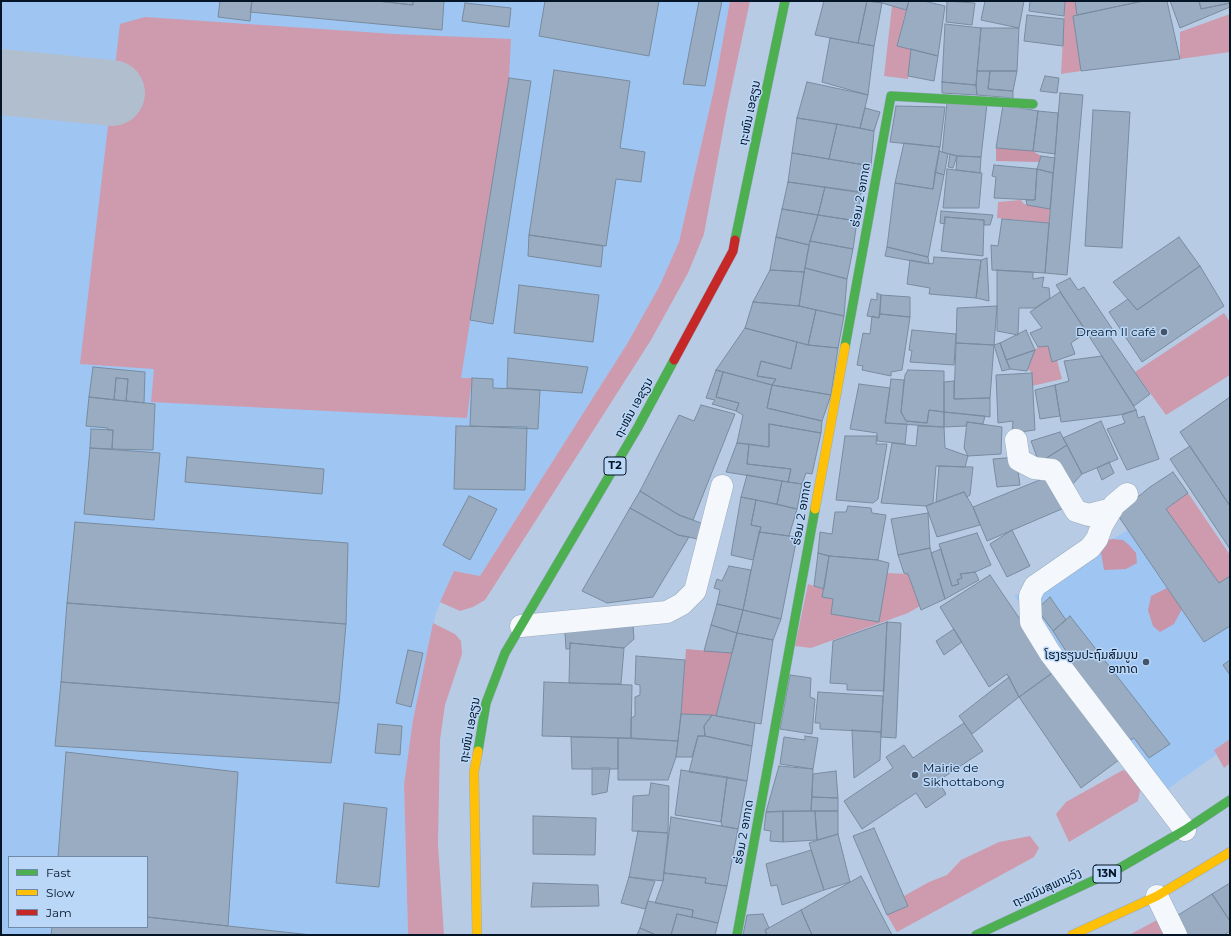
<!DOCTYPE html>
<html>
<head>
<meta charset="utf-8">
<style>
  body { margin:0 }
  #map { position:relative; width:1231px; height:936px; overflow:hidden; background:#b7cce4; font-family:Montserrat,sans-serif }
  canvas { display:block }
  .frame { position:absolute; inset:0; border:2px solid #041528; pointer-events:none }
  .legend { position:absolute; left:8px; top:856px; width:140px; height:72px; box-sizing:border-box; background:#bad7f8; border:1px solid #7189a5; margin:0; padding:5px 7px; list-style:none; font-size:12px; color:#041528 }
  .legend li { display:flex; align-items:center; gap:8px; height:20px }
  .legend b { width:20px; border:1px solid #7189a5 }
</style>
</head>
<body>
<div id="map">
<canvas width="1231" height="936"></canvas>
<div class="frame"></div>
<ul class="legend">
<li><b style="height:5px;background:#4caf50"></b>Fast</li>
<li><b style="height:5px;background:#ffc107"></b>Slow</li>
<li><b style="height:5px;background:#c62828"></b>Jam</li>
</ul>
</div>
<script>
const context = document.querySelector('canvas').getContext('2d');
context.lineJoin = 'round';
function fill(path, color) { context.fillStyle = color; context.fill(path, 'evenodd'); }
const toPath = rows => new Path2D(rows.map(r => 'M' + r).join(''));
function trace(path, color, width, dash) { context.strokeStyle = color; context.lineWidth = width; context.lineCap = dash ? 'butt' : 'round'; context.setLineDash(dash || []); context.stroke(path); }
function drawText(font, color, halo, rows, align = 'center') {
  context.font = font + ' Montserrat,"Noto Sans Lao",sans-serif'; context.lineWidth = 3; context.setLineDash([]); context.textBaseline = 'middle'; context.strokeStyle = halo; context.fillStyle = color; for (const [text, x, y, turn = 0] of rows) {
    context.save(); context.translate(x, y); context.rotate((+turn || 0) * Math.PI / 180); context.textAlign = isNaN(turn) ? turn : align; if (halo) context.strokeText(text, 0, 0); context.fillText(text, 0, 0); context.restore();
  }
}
const built = toPath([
  [1,1,730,1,714,89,679,242,659,287,627,344,480,576,454,571,436,613,413,720,404,784,408,935,1,935],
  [9,857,147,857,147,927,9,927],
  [1128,530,1204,642,1230,626,1230,660,1223,665,1230,675,1230,745,1165,791,1014,596]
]);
const green = toPath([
  [730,1,750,1,727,109,704,234,688,273,651,340,485,600,473,607,460,611,440,602,454,571,480,576,627,344,659,287,679,242,714,89],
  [1065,1,1075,1,1077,15,1073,16,1081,71,1061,74],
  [892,6,906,10,897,46,911,49,908,79,884,76],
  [1230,14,1230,52,1180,59,1180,32],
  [145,17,394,34,511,39,509,78,461,378,472,378,467,418,151,402,154,369,80,364,120,24],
  [1021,200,1024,204,1050,209,1049,223,997,218,998,202],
  [1224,313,1230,322,1230,375,1166,415,1135,372],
  [1048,346,1052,360,1057,360,1062,379,1032,386,1032,373,1028,369,1035,350,1038,347],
  [1188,493,1230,555,1230,576,1219,583,1166,509],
  [887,573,908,574,920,606,908,613,811,648,795,646,808,584,824,589,833,599,831,614,879,622],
  [433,623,455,634,461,641,462,654,445,705,440,740,438,844,444,935,408,935,404,784,413,720],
  [1230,739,1230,763,1224,768,1214,750],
  [1123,770,1142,781,1138,801,1069,842,1056,814,1066,802],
  [1030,836,1039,848,1034,857,897,932,887,915,908,906,904,896,929,882,947,875,961,860,999,842],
  [1157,920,1165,935,1129,935]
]);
const forest = toPath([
  [996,148,1033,151,1041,156,1039,162,996,161],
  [1112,539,1123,540,1129,545,1136,553,1137,563,1126,569,1104,570,1100,547,1108,540],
  [1167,588,1182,609,1174,624,1160,632,1153,626,1148,610,1151,596],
  [686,649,732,653,716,716,681,714]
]);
const taxiway = toPath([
  [1,82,112,93]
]);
const building = toPath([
  [220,1,252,1,250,21,218,17,220,1],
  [252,1,377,1,413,5,413,1,444,1,442,30,250,12,252,1],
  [377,1,413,1,413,5,377,1],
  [545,1,659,1,649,56,539,36,545,1],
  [699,1,722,1,705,86,683,84,699,1],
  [824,1,867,1,858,43,815,35,824,1],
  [867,1,882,3,874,46,858,43,867,1],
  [869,1,909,1,906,10,882,3,869,1],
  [909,1,924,1,945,6,938,56,897,46,909,1],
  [944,1,975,3,972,25,946,22,947,2,944,1],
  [985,1,1024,1,1019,28,981,20,985,1],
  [1030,1,1065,1,1064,16,1029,11,1030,1],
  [1075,1,1143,1,1077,15,1075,1],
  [1143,1,1167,1,1180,59,1081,71,1073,16,1143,1],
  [1170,1,1199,1,1201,9,1230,3,1230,7,1180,28,1170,1],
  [1199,1,1230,1,1230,3,1201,9,1199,1],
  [465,3,511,8,509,27,462,21,465,3],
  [1027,15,1064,19,1063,46,1024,41,1027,15],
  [945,24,981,28,976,85,942,82,945,24],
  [981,28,1019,28,1017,71,977,71,981,28],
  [830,38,874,46,868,95,822,82,830,38],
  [911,49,938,56,934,81,908,76,911,49],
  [554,70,630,81,620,148,645,152,641,182,616,179,606,246,529,235,554,70],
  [977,71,990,71,988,89,1013,91,1013,98,977,95,976,85,977,71],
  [990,71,1017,71,1013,91,988,89,990,71],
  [1045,76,1059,78,1057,93,1040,91,1045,76],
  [509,78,531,81,493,324,470,320,509,78],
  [807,82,868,95,860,128,797,118,807,82],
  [942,82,976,85,977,95,942,93,942,82],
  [1060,93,1083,95,1067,275,1045,273,1060,93],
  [947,103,987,104,981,157,957,156,942,152,947,103],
  [1003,105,1038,111,1033,151,996,148,1003,105],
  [896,106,945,107,940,147,890,142,896,106],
  [865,108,880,112,874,131,860,128,865,108],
  [1093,110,1130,112,1122,248,1085,246,1093,110],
  [1038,111,1058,113,1055,154,1033,151,1038,111],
  [797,118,837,124,829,159,792,153,797,118],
  [837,124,874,131,871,166,829,159,837,124],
  [904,143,940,147,933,189,895,183,904,143],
  [939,151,948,154,944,175,935,172,939,151],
  [792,153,871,166,863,193,788,182,792,153],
  [950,154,957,156,953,168,948,167,950,154],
  [957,156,981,157,980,173,956,170,957,156],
  [1041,156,1055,158,1053,173,1037,169,1041,156],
  [994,165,1037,169,1035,200,994,198,996,177,992,176,994,165],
  [947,169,982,173,979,208,943,208,947,169],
  [1037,169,1053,173,1050,209,1027,205,1026,200,1035,200,1037,169],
  [935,172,944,175,928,257,887,247,895,183,933,189,935,172],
  [788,182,825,187,818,215,782,209,788,182],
  [825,187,861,192,857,221,818,215,825,187],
  [782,209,818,215,809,245,776,237,782,209],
  [941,211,993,215,990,225,984,225,984,220,945,217,945,224,940,223,941,211],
  [818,215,857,221,853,249,810,241,818,215],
  [945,217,984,220,983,256,941,251,945,217],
  [1002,219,1049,223,1045,273,992,270,991,245,998,246,1002,219],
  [529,235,603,246,601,267,528,256,529,235],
  [776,237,809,245,804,272,770,270,776,237],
  [1179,237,1200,266,1137,310,1113,282,1179,237],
  [810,241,853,249,847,279,805,268,810,241],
  [887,247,928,257,929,264,885,256,887,247],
  [934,257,981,260,976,298,929,294,930,288,907,284,910,260,933,264,934,257],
  [987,258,989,301,976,298,981,260,987,258],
  [1200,266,1224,306,1142,362,1109,312,1128,299,1137,310,1200,266],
  [805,268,847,279,844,316,799,306,805,268],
  [770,270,804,272,799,306,753,302,770,270],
  [997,270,1033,272,1033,279,1044,277,1042,287,1049,288,1050,298,1035,308,1019,308,1018,335,997,331,997,270],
  [1070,278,1078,290,1084,287,1113,330,1111,338,1150,394,1134,406,1056,285,1070,278],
  [519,285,599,295,593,342,514,333,519,285],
  [1060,292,1087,332,1071,343,1075,354,1052,362,1048,346,1038,347,1030,333,1042,328,1030,312,1060,292],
  [877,293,881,295,879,318,867,316,871,299,877,300,877,293],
  [881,295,910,297,910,317,880,314,881,295],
  [753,302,799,306,816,310,808,345,745,328,753,302],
  [997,306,994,345,956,343,957,308,997,306],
  [816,310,844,316,838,348,808,345,816,310],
  [880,314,910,317,902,370,891,372,891,376,862,370,863,366,857,365,863,333,870,334,872,316,879,318,880,314],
  [745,328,797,342,791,369,761,361,757,376,776,379,772,385,716,370,745,328],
  [912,330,956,334,954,365,910,362,912,351,909,350,912,330],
  [1026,330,1035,350,1006,360,1000,343,1026,330],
  [797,342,808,345,838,348,831,395,772,385,776,379,757,376,761,361,791,369,797,342],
  [956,343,994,345,990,398,954,399,956,343],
  [1000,343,1010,369,1002,371,994,345,1000,343],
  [1035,350,1027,371,1010,369,1006,360,1035,350],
  [1102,356,1136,410,1119,415,1061,422,1055,385,1069,381,1064,361,1102,356],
  [508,358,588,367,582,393,507,388,508,358],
  [93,367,145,372,144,403,126,401,128,379,116,378,114,400,89,397,93,367],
  [716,370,723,372,716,397,739,403,736,411,712,404,715,400,706,398,716,370],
  [908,370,944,371,944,412,929,410,927,423,906,421,901,412,905,375,908,370],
  [723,372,772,385,767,408,822,421,821,433,769,424,769,447,737,443,743,415,736,411,739,403,716,397,723,372],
  [1032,373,1035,430,1012,433,1013,421,998,423,996,375,1032,373],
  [116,378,128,379,126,401,114,400,116,378],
  [472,378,493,379,493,388,540,390,538,429,470,426,472,378],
  [891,379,904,380,901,412,906,421,927,423,929,410,944,412,944,427,885,423,891,379],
  [954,381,954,399,990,398,990,417,944,412,944,382,954,381],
  [859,384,890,388,885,423,907,424,905,444,877,441,877,433,850,429,859,384],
  [772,385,831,395,822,421,767,408,772,385],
  [1055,385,1060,416,1040,419,1035,390,1055,385],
  [89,397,155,404,153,450,112,449,113,430,108,430,108,428,86,426,89,397],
  [1230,397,1230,506,1180,432,1230,397],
  [701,405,735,414,693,520,679,515,640,491,679,415,694,421,701,405],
  [1136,410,1138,418,1144,416,1159,459,1127,470,1107,429,1125,423,1122,415,1136,410],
  [944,412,985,416,983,424,967,422,966,426,944,427,944,412],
  [1101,421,1118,459,1082,474,1063,438,1101,421],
  [967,422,1002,427,1001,454,968,456,964,448,967,422],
  [769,424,821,433,812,474,806,473,802,484,788,482,791,469,747,464,749,444,769,447,769,424],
  [456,426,527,427,525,490,454,489,456,426],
  [918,426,944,427,945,448,968,456,965,467,936,466,933,503,926,506,881,503,892,443,916,446,918,426],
  [91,429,113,430,112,449,90,448,91,429],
  [1060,432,1067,445,1045,459,1038,460,1031,441,1060,432],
  [845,436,877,436,876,444,887,444,878,499,873,503,836,500,845,436],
  [737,443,749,444,747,464,791,469,788,482,726,472,737,443],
  [1067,445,1082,474,1069,488,1045,459,1067,445],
  [1190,446,1230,506,1230,549,1170,459,1190,446],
  [90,448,160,453,154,520,84,514,90,448],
  [187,457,324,469,322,494,185,482,187,457],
  [1016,457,1020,485,997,487,993,459,1016,457],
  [1109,462,1114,473,1102,480,1097,468,1109,462],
  [939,466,973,467,970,495,967,497,964,492,936,502,939,466],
  [1173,472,1188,493,1166,509,1219,583,1230,576,1230,626,1204,642,1117,514,1150,487,1173,472],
  [747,475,782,481,777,504,741,497,747,475],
  [1047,477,1064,508,987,541,973,507,1047,477],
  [782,481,802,484,797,509,777,504,782,481],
  [640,491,679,515,701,523,698,539,678,535,630,508,640,491],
  [964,492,973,507,980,525,937,537,926,506,964,492],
  [469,496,497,509,470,560,443,545,469,496],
  [741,497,756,500,751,525,761,527,753,560,731,555,741,497],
  [756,500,797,509,789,536,759,532,761,527,751,525,756,500],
  [848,506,871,508,872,513,886,515,878,560,829,556,818,553,820,532,832,534,835,512,846,512,848,506],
  [630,508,678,535,689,537,653,597,607,603,582,591,630,508],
  [928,513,930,548,898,555,891,519,928,513],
  [75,522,348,543,346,624,67,603,75,522],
  [1012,530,1030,566,1007,577,990,544,1012,530],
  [759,532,797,537,781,619,743,610,759,532],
  [977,533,991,565,975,572,960,574,962,578,957,580,959,584,952,586,939,544,977,533],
  [930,548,945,599,921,610,908,574,904,573,898,555,930,548],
  [941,549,952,586,959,584,957,580,962,578,960,574,975,572,979,580,945,599,931,553,941,549],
  [818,553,829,556,824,589,814,586,818,553],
  [829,556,878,560,889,563,879,622,831,614,833,599,822,597,829,556],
  [729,566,751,570,743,610,717,604,720,590,714,588,717,579,722,581,729,566],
  [990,575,1055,671,1019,697,1007,674,989,687,940,607,990,575],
  [1050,597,1066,620,1053,631,1037,609,1050,597],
  [67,603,346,624,339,703,61,682,67,603],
  [717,604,743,610,737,633,711,625,717,604],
  [743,610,781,619,773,640,737,633,743,610],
  [1070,616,1170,744,1149,758,1134,738,1128,741,1061,655,1066,651,1053,631,1070,616],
  [887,622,901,623,896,738,881,737,887,622],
  [887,622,884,691,847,690,847,684,830,683,833,641,887,622],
  [711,625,737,633,732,653,704,651,711,625],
  [633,626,634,639,624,648,570,643,570,649,566,649,565,632,633,626],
  [954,629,962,642,944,655,936,641,954,629],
  [737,633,773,640,761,724,716,716,737,633],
  [570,643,624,648,621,684,569,683,570,643],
  [408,650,423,653,411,707,396,703,408,650],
  [636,656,685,660,681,714,678,741,631,738,631,718,635,716,635,697,640,695,640,685,635,684,636,656],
  [1230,660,1230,675,1223,665,1230,660],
  [1055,671,1123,757,1081,788,1019,697,1055,671],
  [790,675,811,678,810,697,815,699,812,734,780,729,790,675],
  [1009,677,1019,697,972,734,959,716,1009,677],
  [61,682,339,703,331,763,55,746,61,682],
  [544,682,632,685,631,738,542,736,544,682],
  [818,692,883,696,881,732,820,729,820,723,815,723,818,692],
  [681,714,712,715,704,726,705,736,698,736,692,757,676,757,681,714],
  [712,715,755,723,752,746,705,736,704,726,712,715],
  [964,723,983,751,938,781,946,794,926,808,916,793,862,829,844,801,893,768,886,757,904,745,913,758,964,723],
  [378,724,402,726,400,755,375,753,378,724],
  [852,730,881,732,880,760,854,778,852,730],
  [698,736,705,736,752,746,747,781,689,772,698,736],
  [805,736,818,738,813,769,780,764,784,737,805,740,805,736],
  [571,737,618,738,618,769,572,769,571,737],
  [618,738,678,741,676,757,668,780,618,780,618,738],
  [66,752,238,772,228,926,147,917,147,857,58,857,66,752],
  [779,766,813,769,811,811,766,812,779,766],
  [592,768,610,768,607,792,592,795,592,768],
  [681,770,727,777,721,822,675,815,681,770],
  [836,771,838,798,812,797,813,774,836,771],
  [727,777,747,781,738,829,722,826,721,822,727,777],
  [651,783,669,786,668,833,632,831,633,796,649,795,651,783],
  [812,797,838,798,838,811,811,811,812,797],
  [344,803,387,808,379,887,336,883,344,803],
  [783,811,815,811,817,840,783,842,783,811],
  [783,811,783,842,770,841,771,831,764,830,766,812,783,811],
  [815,811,838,811,838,834,817,840,815,811],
  [533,816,596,818,595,855,533,854,533,816],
  [671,817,738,829,727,886,705,883,706,878,664,873,671,817],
  [874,828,908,906,887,915,853,836,874,828],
  [638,831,668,833,663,881,629,877,638,831],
  [838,834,850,882,824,890,809,843,838,834],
  [811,850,824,890,782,905,777,885,771,886,766,864,811,850],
  [664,873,706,878,705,883,727,886,718,923,692,917,693,910,655,903,663,881,664,873],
  [861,876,892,935,812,935,801,910,861,876],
  [629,877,655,881,645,909,621,903,629,877],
  [533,883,598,885,599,906,531,907,533,883],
  [1230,883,1230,921,1212,894,1230,883],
  [1212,894,1230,921,1230,931,1224,935,1184,935,1175,917,1212,894],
  [648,901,693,910,692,917,677,914,671,935,656,935,640,928,648,901],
  [801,910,812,935,767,935,765,930,801,910],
  [677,914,718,923,715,935,671,935,677,914],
  [763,914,769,928,765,930,767,935,743,935,747,915,763,914],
  [147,917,228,926,312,935,51,935,52,927,147,927,147,917],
  [640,928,654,934,654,935,637,935,640,928]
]);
const street = toPath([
  [1016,440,1019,460,1034,468,1052,470,1076,511,1089,515,1112,509],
  [1127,494,1114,505,1102,525,1097,539,1090,548,1035,586,1030,596,1031,622,1050,653,1185,830],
  [521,626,667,612,682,604,695,591,722,486],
  [1157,896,1176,935]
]);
const fast = toPath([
  [735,240,785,1],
  [845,347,891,96,1033,104],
  [478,751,486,703,505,653,638,427,674,360],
  [737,935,815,509],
  [976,935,1118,869,1185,830,1230,800]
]);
const slow = toPath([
  [815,509,845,347],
  [477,935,474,772,478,751],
  [1072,935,1157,896,1230,852]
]);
const jam = toPath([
  [674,360,733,251,735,240]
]);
const markers = [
  [1164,332,4,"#43556a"],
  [1146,662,4,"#43556a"],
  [915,775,4,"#43556a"]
];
const shields = [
  [615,466,22],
  [1107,874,28]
];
const shieldNames = [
  ["T2",615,466],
  ["13N",1107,874]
];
const streetNames = [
  ["ຖະໜົນ ເອຊຽນ",750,113,-78],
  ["ຮ່ອມ 2 ອາກາດ",861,195,-80],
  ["ຖະໜົນ ເອຊຽນ",634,408,-61],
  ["ຮ່ອມ 2 ອາກາດ",802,513,-80],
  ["ຖະໜົນ ເອຊຽນ",470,730,-79],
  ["ຮ່ອມ 2 ອາກາດ",744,832,-80],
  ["ຖະຫນົນສຸພານຸວົງ",1047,888,-25]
];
const poiNames = [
  ["Dream II café",1156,332],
  ["ໂຮງຮຽນປະຖົມສົມບູນ",1138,655],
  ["ອາກາດ",1138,669],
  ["Mairie de",923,768,"left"],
  ["Sikhottabong",923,782,"left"]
];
fill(built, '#9fc6f2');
fill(green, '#ce9aae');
fill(forest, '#c993a8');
trace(taxiway, '#b1bece', 66);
fill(building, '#9aacc1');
trace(building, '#788b9f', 1);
trace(street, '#98aabf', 23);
trace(fast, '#98aabf', 10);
trace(slow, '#98aabf', 10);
trace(jam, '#98aabf', 10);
trace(street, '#f4f7fb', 22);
trace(fast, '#4caf50', 9);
trace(slow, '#ffc107', 9);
trace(jam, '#c62828', 9);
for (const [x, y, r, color] of markers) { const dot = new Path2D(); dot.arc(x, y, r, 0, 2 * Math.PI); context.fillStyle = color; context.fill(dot); trace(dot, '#bad7f8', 1.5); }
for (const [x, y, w] of shields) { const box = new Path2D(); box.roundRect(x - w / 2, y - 9, w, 18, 3); context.fillStyle = '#bad7f8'; context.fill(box); trace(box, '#041528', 1); }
drawText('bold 11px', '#041528', null, shieldNames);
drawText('12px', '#041528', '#bad7f8', streetNames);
drawText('12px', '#041528', '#bad7f8', poiNames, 'right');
</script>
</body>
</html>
